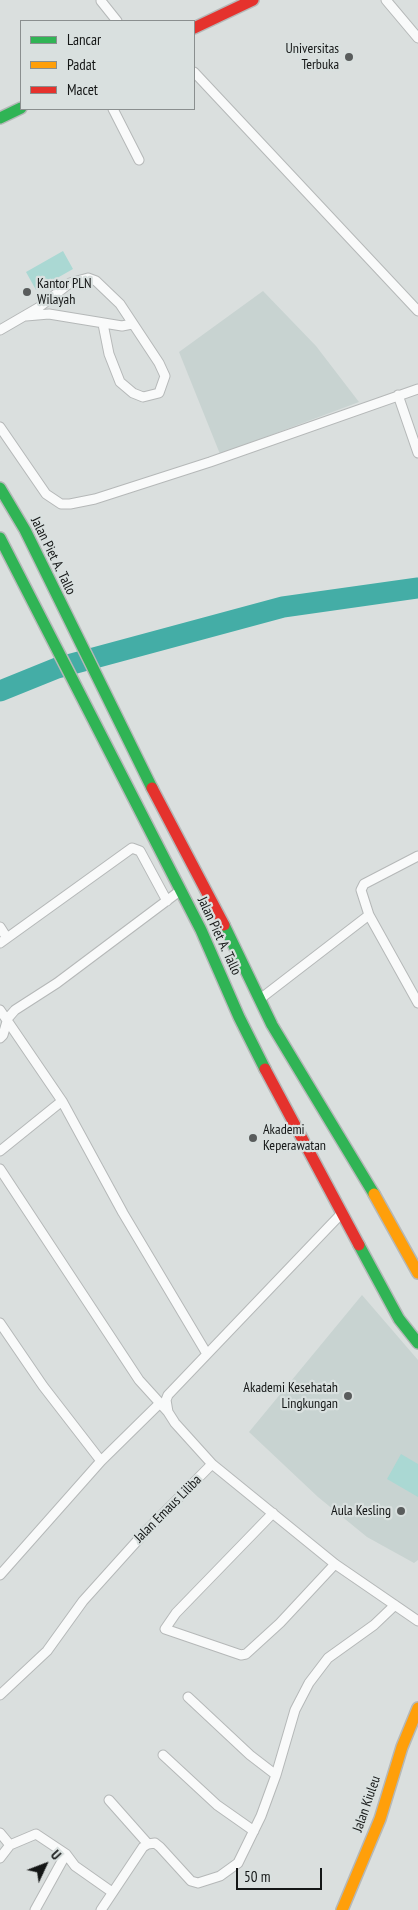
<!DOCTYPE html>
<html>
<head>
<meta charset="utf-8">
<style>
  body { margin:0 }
  #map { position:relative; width:418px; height:1910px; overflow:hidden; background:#dadfde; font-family:"PT Sans Narrow",sans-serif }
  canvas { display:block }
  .legend { position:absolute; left:20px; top:20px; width:175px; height:90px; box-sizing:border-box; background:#d9e0df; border:1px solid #8a8f8f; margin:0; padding:6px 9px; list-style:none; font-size:15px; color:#141616 }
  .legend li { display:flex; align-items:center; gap:10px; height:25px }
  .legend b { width:25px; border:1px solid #8a8f8f }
  .north { position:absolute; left:20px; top:1840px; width:50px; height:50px; -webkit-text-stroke:4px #d9e0df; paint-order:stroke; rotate:47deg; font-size:14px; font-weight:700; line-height:20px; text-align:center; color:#141616 }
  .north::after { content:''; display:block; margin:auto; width:18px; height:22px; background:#141616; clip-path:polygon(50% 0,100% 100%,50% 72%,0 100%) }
  .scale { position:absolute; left:236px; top:1868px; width:86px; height:22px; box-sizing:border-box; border:2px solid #141616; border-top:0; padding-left:6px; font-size:15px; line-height:18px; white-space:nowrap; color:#141616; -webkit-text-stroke:4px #d9e0df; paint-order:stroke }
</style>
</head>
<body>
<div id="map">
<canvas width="418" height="1910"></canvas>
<ul class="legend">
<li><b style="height:6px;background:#30b455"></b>Lancar</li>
<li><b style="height:6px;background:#ff9f0a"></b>Padat</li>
<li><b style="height:6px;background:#e5322d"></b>Macet</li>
</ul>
<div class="north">U</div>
<div class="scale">50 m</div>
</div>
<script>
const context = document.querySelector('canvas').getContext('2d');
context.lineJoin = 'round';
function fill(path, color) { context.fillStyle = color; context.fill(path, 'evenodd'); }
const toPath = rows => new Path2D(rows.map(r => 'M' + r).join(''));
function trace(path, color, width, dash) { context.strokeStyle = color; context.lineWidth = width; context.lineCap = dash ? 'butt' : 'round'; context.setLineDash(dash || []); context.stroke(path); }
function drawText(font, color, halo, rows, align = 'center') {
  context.font = font + ' "PT Sans Narrow",sans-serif'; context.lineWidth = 4.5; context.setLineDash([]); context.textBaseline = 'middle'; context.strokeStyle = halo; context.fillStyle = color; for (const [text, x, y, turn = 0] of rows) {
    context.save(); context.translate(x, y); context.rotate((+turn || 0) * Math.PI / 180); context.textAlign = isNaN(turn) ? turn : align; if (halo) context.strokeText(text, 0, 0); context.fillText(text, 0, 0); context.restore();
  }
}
const built = toPath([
  [263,291,316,346,359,402,220,454,179,352],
  [362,1295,418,1360,418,1560,414,1563,367,1537,318,1497,249,1432]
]);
const green = toPath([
  [63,251,73,269,36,290,26,272],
  [401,1454,418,1464,418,1497,387,1479]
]);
const river = toPath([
  [0,691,57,668,283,607,418,588]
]);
const street = toPath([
  [386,0,418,38],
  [101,1,117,21],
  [194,72,418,311],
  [113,109,139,160],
  [26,316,49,314,122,326,132,324],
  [0,330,38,308,70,283,88,278,96,281,120,304,159,363,165,376,159,393,143,397,133,393,120,382,109,354,103,324],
  [398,395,418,453],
  [0,427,46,494,61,504,70,504,95,499,210,462,418,389],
  [418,856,364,884,361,890,369,915,418,1003],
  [0,927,7,938],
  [0,943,132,848,140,851,167,901],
  [260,999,369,915],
  [0,1010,62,1101,123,1213,207,1354],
  [0,1038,3,1035,8,1018,15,1010,57,983,181,890],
  [0,1151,62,1101],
  [0,1169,139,1380,168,1412],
  [0,1323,43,1386,101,1461],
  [212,1464,335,1564,418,1621],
  [273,1513,176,1613,165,1629,241,1655,246,1654,280,1623,335,1564],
  [0,1575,101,1461,159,1404],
  [0,1695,47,1651,83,1601,146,1531,212,1464,175,1423,168,1412,166,1400,168,1395,342,1213],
  [188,1697,250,1755,276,1775],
  [163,1755,217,1805,254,1831],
  [109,1800,148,1844],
  [0,1833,10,1845,0,1858],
  [10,1845,36,1834,66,1854,75,1866,112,1892],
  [35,1910,66,1854],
  [101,1910,143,1847,148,1844,155,1843,160,1847,191,1881,198,1883,220,1876,238,1863,261,1816,276,1775,295,1710,309,1683,328,1658,374,1625,395,1605]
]);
const fast = toPath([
  [0,118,21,108],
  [0,488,25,530,152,788],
  [0,538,201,930,239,1017,265,1069],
  [224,925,272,1025,374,1194],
  [359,1245,399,1319,418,1343]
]);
const slow = toPath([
  [374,1194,418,1273],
  [342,1910,380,1819,402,1747,418,1708]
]);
const jam = toPath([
  [194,28,253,0],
  [152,788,224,925],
  [265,1069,359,1245]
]);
const markers = [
  [349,57,5,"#595c5c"],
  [27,292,5,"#595c5c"],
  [253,1138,5,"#595c5c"],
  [348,1396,5,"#595c5c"],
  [401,1511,5,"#595c5c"]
];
const poiNames = [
  ["Universitas",339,49],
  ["Terbuka",339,65],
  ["Kantor PLN",37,284,"left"],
  ["Wilayah",37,300,"left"],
  ["Akademi",263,1130,"left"],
  ["Keperawatan",263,1146,"left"],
  ["Akademi Kesehatah",338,1388],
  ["Lingkungan",338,1404],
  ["Aula Kesling",391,1511]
];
const streetNames = [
  ["Jalan Piet A. Tallo",53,556,64],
  ["Jalan Piet A. Tallo",219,936,65],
  ["Jalan Emaus Liliba",168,1509,-45],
  ["Jalan Kiuleu",367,1804,-71]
];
fill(built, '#c8d3d1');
fill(green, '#aad8d3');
trace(river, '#44ada6', 21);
trace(street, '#b5b8b8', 11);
trace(fast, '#b5b8b8', 14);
trace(slow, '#b5b8b8', 14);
trace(jam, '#b5b8b8', 14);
trace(street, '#f9fafa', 9);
trace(fast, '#30b455', 11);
trace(slow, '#ff9f0a', 11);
trace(jam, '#e5322d', 11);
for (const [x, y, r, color] of markers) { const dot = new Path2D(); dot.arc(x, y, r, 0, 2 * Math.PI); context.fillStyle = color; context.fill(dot); trace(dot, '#d9e0df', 2); }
drawText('14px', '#141616', '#d9e0df', poiNames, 'right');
drawText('14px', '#141616', '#d9e0df', streetNames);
</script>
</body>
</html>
